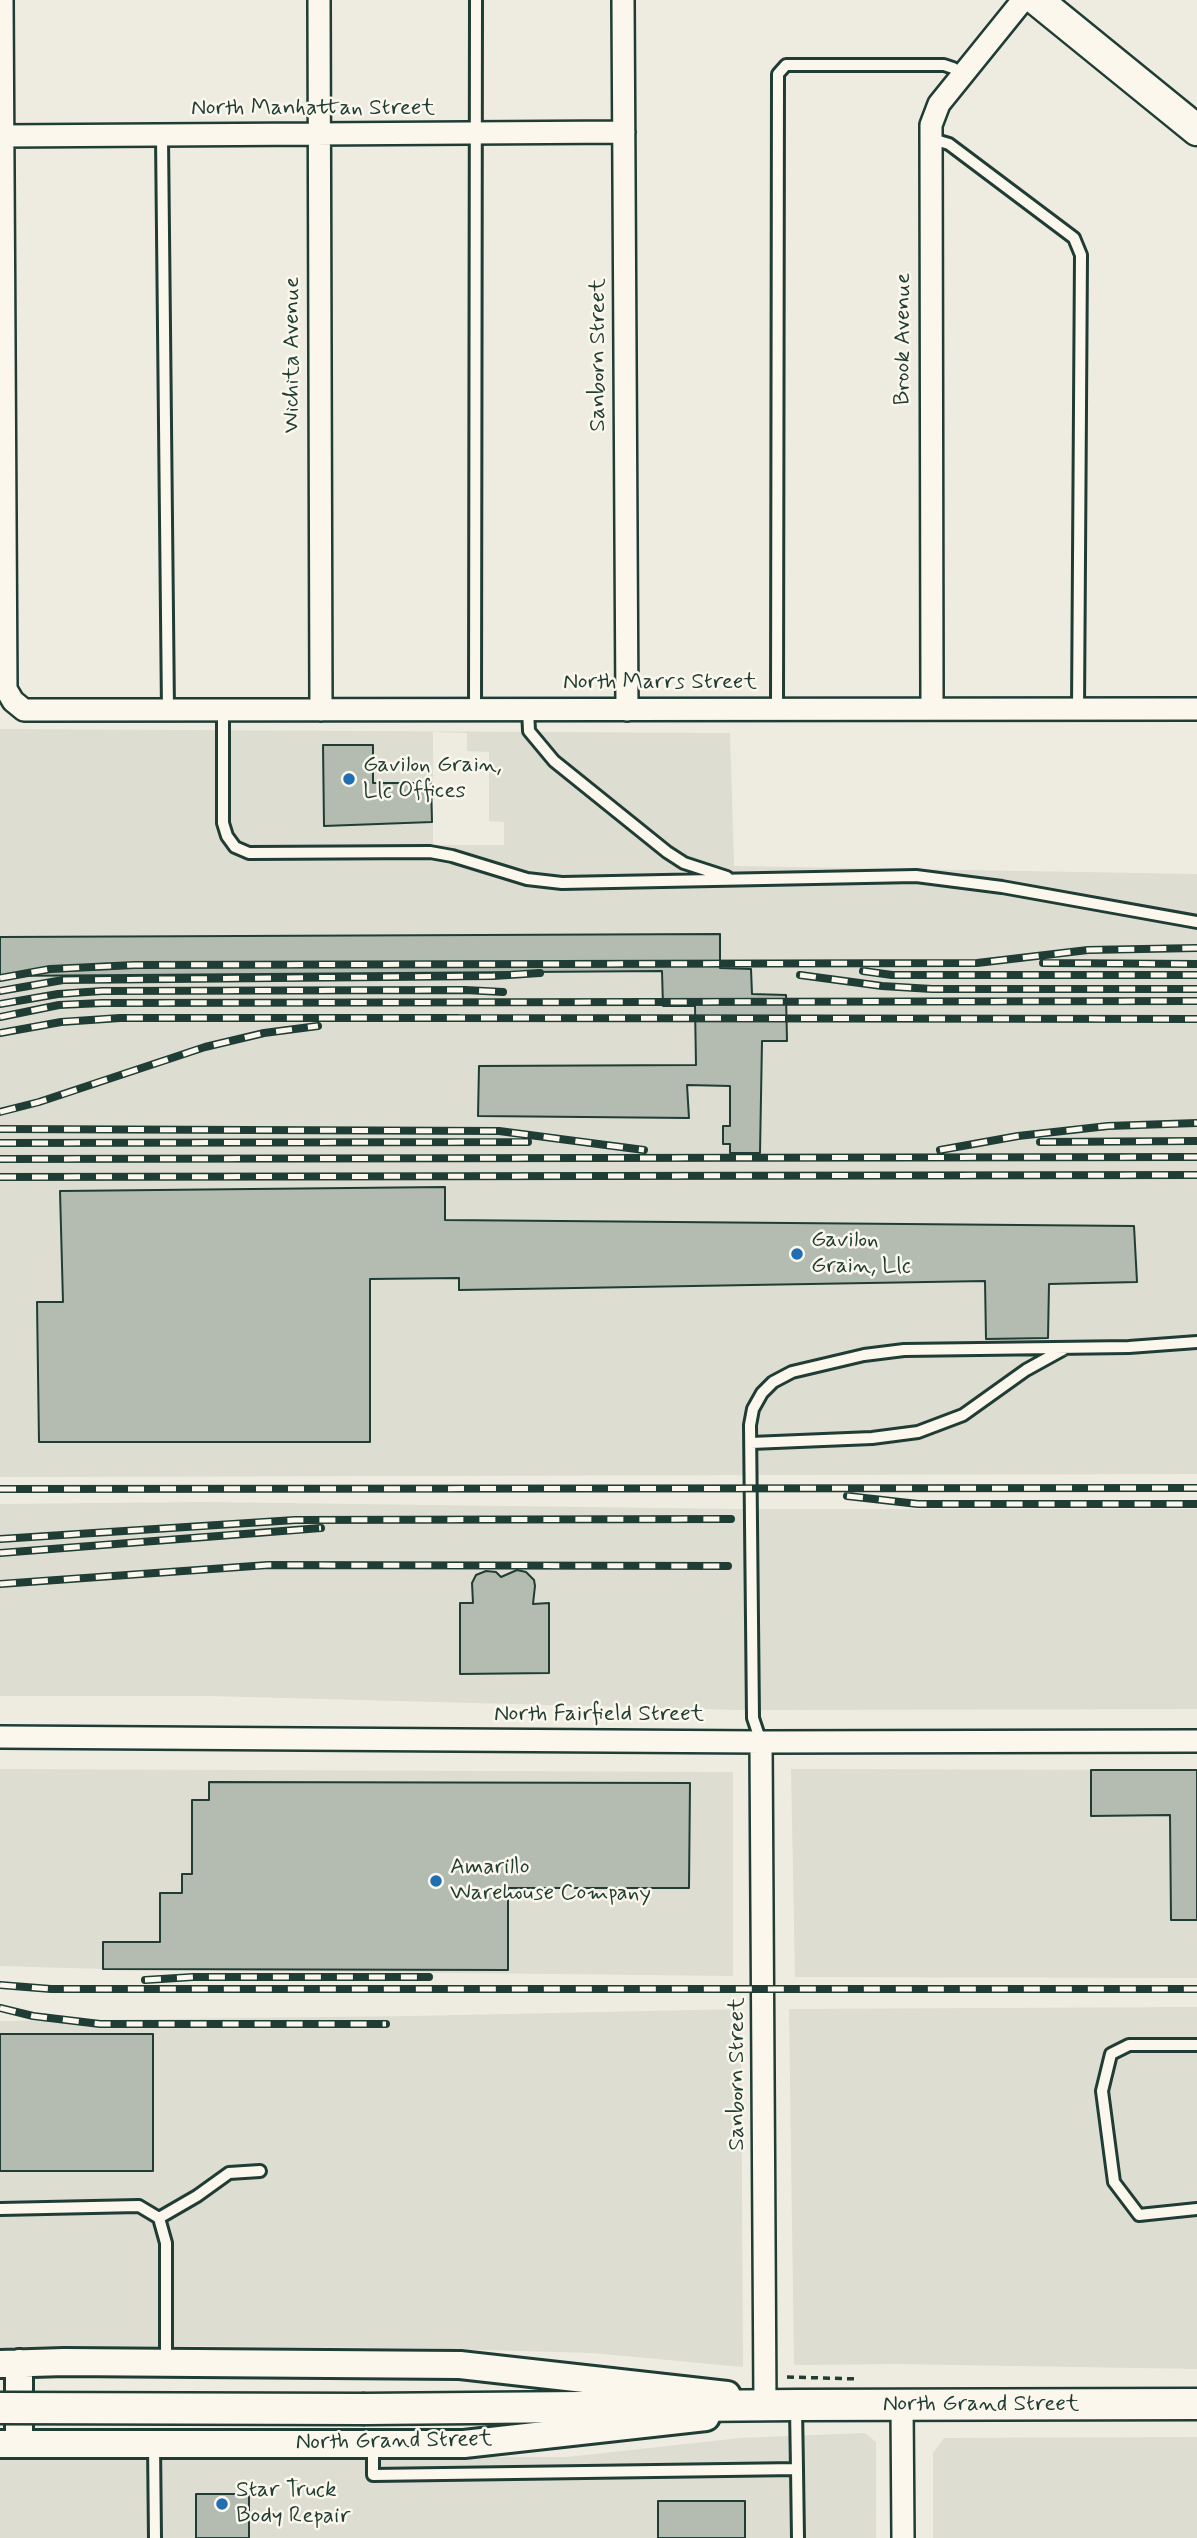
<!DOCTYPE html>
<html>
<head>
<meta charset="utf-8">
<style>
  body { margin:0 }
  canvas { display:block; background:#eeece1 }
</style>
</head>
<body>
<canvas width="1197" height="2538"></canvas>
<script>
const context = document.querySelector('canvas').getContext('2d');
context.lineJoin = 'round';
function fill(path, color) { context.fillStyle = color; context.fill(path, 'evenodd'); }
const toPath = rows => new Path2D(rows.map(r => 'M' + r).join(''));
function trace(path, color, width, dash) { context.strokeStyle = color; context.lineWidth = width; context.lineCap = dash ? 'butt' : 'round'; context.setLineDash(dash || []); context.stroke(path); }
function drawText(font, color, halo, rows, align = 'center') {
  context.font = font + ' Mynerve,sans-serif'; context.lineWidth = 5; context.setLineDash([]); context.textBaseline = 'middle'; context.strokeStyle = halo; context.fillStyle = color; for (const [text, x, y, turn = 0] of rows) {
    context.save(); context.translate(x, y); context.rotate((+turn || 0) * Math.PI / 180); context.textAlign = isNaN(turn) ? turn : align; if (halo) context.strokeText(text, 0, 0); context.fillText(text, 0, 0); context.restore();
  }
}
const built = toPath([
  [0,729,730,733,734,866,1197,874,1197,1474,0,1477],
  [433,732,467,733,467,751,489,752,489,821,504,822,504,845,433,845],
  [203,1502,739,1509,1197,1509,1197,1709,741,1710,207,1696,0,1696,0,1504],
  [0,1769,733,1772,733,1976,103,1969,0,1966],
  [791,1769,1197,1770,1197,1978,795,1977],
  [1197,2007,1197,2369,898,2364,794,2365,789,2009],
  [741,2009,743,2367,592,2353,410,2348,166,2346,0,2348,0,2021,412,2016],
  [865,2433,876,2442,876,2538,0,2538,0,2458,567,2457,740,2438],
  [1197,2437,1197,2538,933,2538,933,2453,944,2438]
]);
const building = toPath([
  [323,745,373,745,373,783,431,783,432,822,324,826,323,745],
  [720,934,720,968,751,969,752,994,786,995,787,1041,762,1041,760,1153,730,1153,730,1144,723,1144,723,1126,730,1126,730,1086,687,1085,689,1118,478,1116,479,1066,696,1065,695,1006,663,1006,662,971,0,976,0,937,720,934],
  [445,1187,445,1220,1134,1226,1137,1282,1049,1284,1048,1338,986,1339,985,1281,459,1290,459,1278,370,1279,370,1442,39,1442,37,1302,63,1302,60,1191,445,1187],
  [517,1570,526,1572,534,1580,535,1586,533,1604,549,1603,549,1673,460,1674,460,1603,473,1603,472,1583,476,1575,486,1571,496,1572,501,1577,517,1570],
  [1091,1770,1197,1770,1197,1920,1171,1920,1170,1815,1091,1816,1091,1770],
  [209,1782,690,1783,689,1888,508,1888,508,1970,103,1969,103,1942,160,1942,160,1893,182,1893,182,1874,192,1874,192,1800,209,1800,209,1782],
  [0,2034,153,2034,153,2171,0,2171,0,2034],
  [196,2494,249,2494,249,2538,196,2538,196,2494],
  [658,2501,745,2501,745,2538,658,2538,658,2501]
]);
const path = toPath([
  [787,2377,859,2379]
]);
const service = toPath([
  [162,137,168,711],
  [930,141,939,141,949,144,1074,238,1081,255,1078,710],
  [475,709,476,0],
  [528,709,529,731,554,761,667,852,684,863,727,877],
  [777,710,778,74,786,65,944,65,953,68,962,74],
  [223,711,223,823,227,836,235,847,249,853,430,852,452,856,527,879,562,883,916,876,1002,887,1197,922],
  [751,1443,872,1438,918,1432,963,1415,1026,1370,1064,1349],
  [761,1742,753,1718,750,1425,753,1409,762,1393,773,1382,792,1372,864,1355,904,1350,1129,1347,1197,1342],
  [1197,2045,1129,2045,1111,2054,1102,2091,1114,2182,1139,2215,1197,2209],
  [0,2209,139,2206,159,2218,166,2243,166,2363],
  [159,2218,197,2196,229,2173,260,2171],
  [154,2444,155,2538],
  [373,2444,373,2475,797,2469,796,2408],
  [797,2469,798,2538]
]);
const minor = toPath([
  [2,0,6,689,13,701,24,710,1197,709],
  [319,0,321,710],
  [623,0,627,710],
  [3,136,624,132],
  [932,709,931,125,939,104,1023,0],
  [0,1737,761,1742,1197,1741],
  [761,1742,765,2405],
  [902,2405,903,2538]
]);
const tertiary = toPath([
  [19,2363,19,2444],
  [0,2364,64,2362,460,2365,727,2395],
  [0,2444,464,2444,706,2417]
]);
const secondary = toPath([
  [1037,0,1197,130],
  [365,2409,796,2405,1197,2404]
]);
const rail = toPath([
  [1043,963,1197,964],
  [863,971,892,975,1197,975],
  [800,975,882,986,932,989,1197,989],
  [0,978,50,969,135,965,977,963,1088,950,1197,948],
  [0,991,63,980,493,976,540,973],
  [0,1004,58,994,102,991,465,990,503,992],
  [0,1017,59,1005,102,1003,1197,1001],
  [449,1018,1197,1019],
  [0,1033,61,1022,120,1018,458,1018],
  [0,1112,39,1102,205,1047,264,1033,318,1026],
  [0,1129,499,1131,644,1150],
  [1040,1142,1197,1141],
  [0,1143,528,1142],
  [940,1150,1018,1136,1108,1126,1197,1123],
  [0,1159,1197,1157],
  [0,1177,1197,1175],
  [0,1489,1197,1488],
  [847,1496,918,1504,1197,1504],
  [0,1539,295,1520,731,1519],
  [0,1553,321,1528],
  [0,1584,268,1565,728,1566],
  [145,1980,193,1977,429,1977],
  [0,1985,51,1989,1197,1989],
  [0,2008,33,2016,100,2024,386,2024]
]);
const secondaryBridge = toPath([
  [0,2408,365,2409]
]);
const markers = [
  [349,779,7,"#1f6fb2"],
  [797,1254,7,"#1f6fb2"],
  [436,1881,7,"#1f6fb2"],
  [222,2504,7,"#1f6fb2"]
];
const streetNames = [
  ["North Manhattan Street",313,109],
  ["Brook Avenue",904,339,-90],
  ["Wichita Avenue",293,355,-90],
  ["Sanborn Street",599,355,-90],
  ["North Marrs Street",660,683],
  ["North Fairfield Street",599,1715],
  ["Sanborn Street",738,2074,-90],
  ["North Grand Street",981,2405],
  ["North Grand Street",394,2442,-1]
];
const poiNames = [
  ["Gavilon Grain,",363,766],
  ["Llc Offices",363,792],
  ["Gavilon",811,1241],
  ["Grain, Llc",811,1267],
  ["Amarillo",450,1868],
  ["Warehouse Company",450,1894],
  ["Star Truck",236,2491],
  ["Body Repair",236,2517]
];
fill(built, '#ddddd2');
fill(building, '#b4bbb0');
trace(building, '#1f3d34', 2);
trace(service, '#1f3d34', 16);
trace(minor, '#1f3d34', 26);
trace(tertiary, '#1f3d34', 32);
trace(secondary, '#1f3d34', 35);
trace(path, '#1f3d34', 3.5, [7, 5]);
trace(service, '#fbf7ec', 10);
trace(minor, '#fbf7ec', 21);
trace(tertiary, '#fbf7ec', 26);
trace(secondary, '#fbf7ec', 30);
trace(rail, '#1f3d34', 8);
trace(rail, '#fbf7ec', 5, [16]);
trace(secondaryBridge, '#1f3d34', 35, []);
trace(secondaryBridge, '#fbf7ec', 30);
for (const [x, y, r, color] of markers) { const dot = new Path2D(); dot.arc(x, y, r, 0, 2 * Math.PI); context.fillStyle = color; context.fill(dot); trace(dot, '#fbf7ec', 2.5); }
drawText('23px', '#1f3d34', '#fbf7ec', streetNames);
drawText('23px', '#1f3d34', '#fbf7ec', poiNames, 'left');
</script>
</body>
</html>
